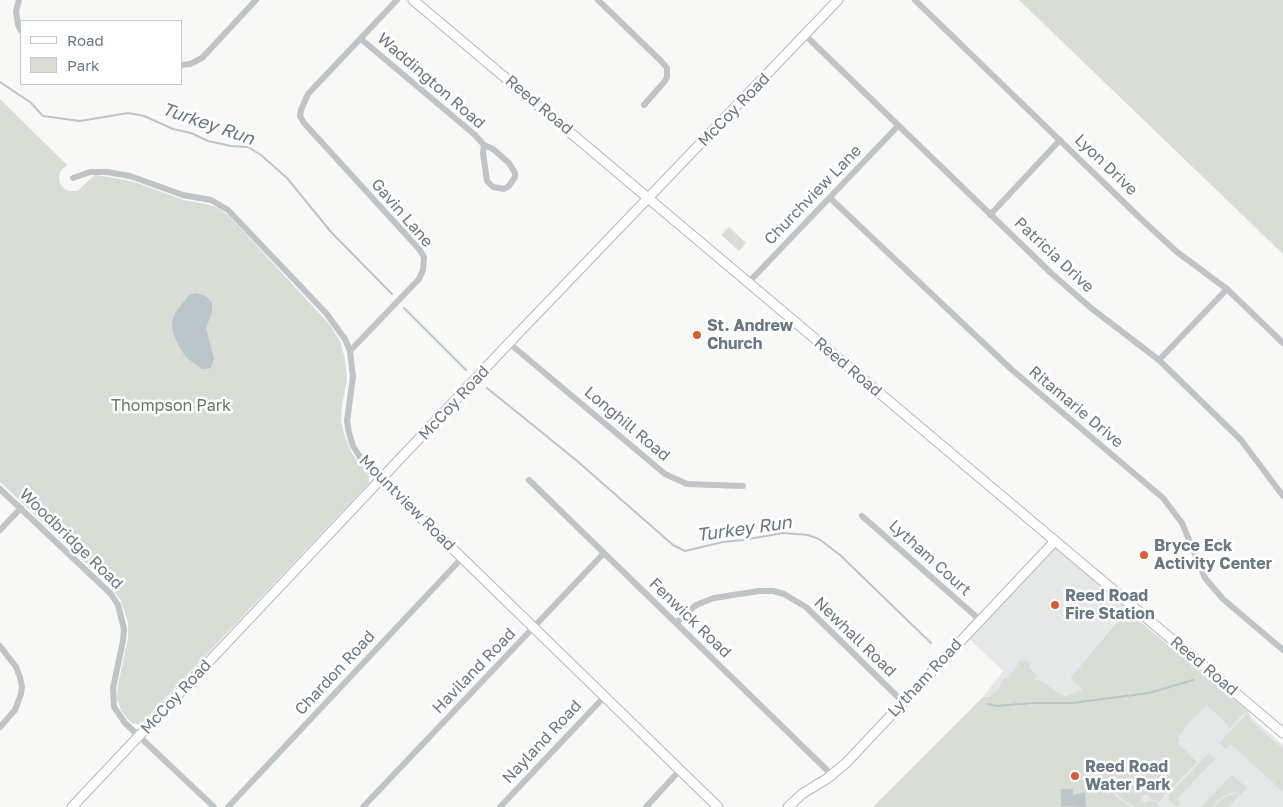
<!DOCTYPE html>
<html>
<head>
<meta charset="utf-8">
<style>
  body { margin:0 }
  #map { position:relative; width:1283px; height:807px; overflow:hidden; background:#f8f8f6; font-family:"Golos Text",sans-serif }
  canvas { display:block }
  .legend { position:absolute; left:20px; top:20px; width:162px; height:65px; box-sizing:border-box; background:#fff; border:1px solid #c3c9ce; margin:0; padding:6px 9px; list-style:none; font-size:15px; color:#697885 }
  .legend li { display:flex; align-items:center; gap:10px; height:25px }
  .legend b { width:25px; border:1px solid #c3c9ce }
</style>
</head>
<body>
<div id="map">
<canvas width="1283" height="807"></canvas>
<ul class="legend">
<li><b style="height:6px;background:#fff"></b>Road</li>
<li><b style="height:14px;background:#d8ddd5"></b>Park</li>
</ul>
</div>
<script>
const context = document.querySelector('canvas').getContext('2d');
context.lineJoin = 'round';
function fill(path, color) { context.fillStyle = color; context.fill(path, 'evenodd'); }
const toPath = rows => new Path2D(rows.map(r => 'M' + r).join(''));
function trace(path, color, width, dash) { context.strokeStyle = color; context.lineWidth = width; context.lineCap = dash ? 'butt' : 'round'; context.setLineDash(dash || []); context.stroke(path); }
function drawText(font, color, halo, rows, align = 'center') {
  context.font = font + ' "Golos Text",sans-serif'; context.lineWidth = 5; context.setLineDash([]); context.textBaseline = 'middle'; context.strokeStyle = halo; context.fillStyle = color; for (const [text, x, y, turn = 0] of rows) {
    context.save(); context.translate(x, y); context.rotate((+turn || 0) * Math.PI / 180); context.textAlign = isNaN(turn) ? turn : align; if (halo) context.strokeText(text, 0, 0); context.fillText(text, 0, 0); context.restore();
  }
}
const built = toPath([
  [1054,539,1092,565,1134,600,1070,678,1090,695,1056,699,983,697,1003,671,965,635],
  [1217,685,1249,712,1253,719,1283,745,1283,807,1125,807,1112,795]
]);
const green = toPath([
  [1020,0,1283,0,1283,254,1019,0],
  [0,99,67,165,60,172,59,176,60,184,65,189,69,191,77,191,95,175,115,178,134,182,184,200,210,205,220,209,230,217,330,325,340,341,345,359,347,380,342,405,341,421,344,434,352,454,369,473,369,483,139,726,136,723,133,724,127,718,122,712,117,699,118,685,128,638,128,622,120,599,109,585,0,482],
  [729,227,746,243,739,251,721,235],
  [1125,609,1249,712,1247,713,1215,687,1245,712,1229,729,1228,728,1229,726,1207,705,1187,725,1178,737,1180,739,1178,744,1197,762,1165,795,1164,795,1160,802,1150,799,1150,797,1147,794,1142,796,1141,800,1145,803,1149,800,1158,803,1158,807,1136,807,1122,799,1115,792,1114,795,1131,807,873,807,983,697,989,697,998,690,1004,678,1008,678,1020,661,1026,661,1031,663,1029,668,1037,675,1033,680,1038,680,1044,683,1061,695,1067,696,1080,690,1083,690,1070,678,1126,611],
  [1247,714,1252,722,1283,749,1283,792,1231,744,1226,749,1219,743],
  [1209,753,1215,759,1177,799,1181,803,1177,807,1169,800,1169,795],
  [1232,775,1247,788,1228,807,1215,807,1221,799,1237,793,1236,791,1220,798,1213,807,1201,807]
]);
const water = toPath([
  [197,293,205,296,212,302,212,312,206,328,214,358,211,368,202,369,186,357,179,346,173,333,172,322,175,313,189,295],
  [1061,789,1073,789,1073,795,1085,792,1086,807,1061,806]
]);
const stream = toPath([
  [0,82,30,102,43,116,80,121,128,113,144,116,173,129,191,133,208,141,231,146,248,147,261,155,287,178,331,232,392,294],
  [404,308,466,370],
  [487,388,576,460,673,545,685,551,723,542,743,540,783,533,808,535,819,539,840,555,931,643],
  [988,704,997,706,1034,703,1072,703,1149,693,1193,680]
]);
const street = toPath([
  [19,0,16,11,18,25,21,31],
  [598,0,661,61,667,68,667,77,665,81,644,105],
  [915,0,1140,218,1177,252,1227,289,1283,343],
  [805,35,1051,273,1091,308,1159,360,1241,440,1283,496],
  [361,39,475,135,484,145,493,149,509,163,515,173,515,177,509,186,504,189,493,187,487,181,483,153,484,145],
  [181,65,190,64,202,58,256,0],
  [73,178,90,172,107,172,130,176,183,195,211,200,228,210,326,313,345,339,350,351,353,377,347,421,349,433,353,446,360,457,382,480],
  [830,198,1011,369,1163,498,1182,523,1205,578,1223,599,1283,650],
  [990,215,1060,140],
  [748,283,898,126],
  [509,343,665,474,687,484,743,486],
  [350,351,419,279,423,270,424,257,419,249,304,123,300,116,301,110,308,94,397,0],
  [1159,360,1227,289],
  [529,480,832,775],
  [0,489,111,594,118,605,124,629,123,641,113,688,114,707,125,723,214,807],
  [862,516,980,620],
  [0,530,21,508],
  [676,623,696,605,714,598,759,591,773,591,784,594,806,607,903,702],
  [0,646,16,667,20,677,22,687,21,694,15,710,0,727],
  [228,807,462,558],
  [363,807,604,553],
  [500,807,605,696],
  [646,807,680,770]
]);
const secondary = toPath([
  [413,0,1283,733],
  [382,480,718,807],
  [72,807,509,343,838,0],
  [788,807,802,794,828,778,847,762,1055,541]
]);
const markers = [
  [697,335,5,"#d75d37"],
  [1144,555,5,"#d75d37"],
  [1055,605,5,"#d75d37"],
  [1075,776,5,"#d75d37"]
];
const streetNames = [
  ["Waddington Road",431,81,41],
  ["Reed Road",539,105,40],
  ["McCoy Road",734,110,-46],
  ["Lyon Drive",1106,165,44],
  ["Churchview Lane",813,195,-46],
  ["Gavin Lane",402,213,49],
  ["Patricia Drive",1054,255,43],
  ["Reed Road",848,367,40],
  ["McCoy Road",454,403,-47],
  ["Ritamarie Drive",1076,407,40],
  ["Longhill Road",627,424,40],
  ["Mountview Road",407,503,45],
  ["Woodbridge Road",71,539,44],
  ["Lytham Court",930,558,42],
  ["Fenwick Road",690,618,44],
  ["Newhall Road",855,637,44],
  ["Reed Road",1204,666,40],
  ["Haviland Road",474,671,-46],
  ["Chardon Road",335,673,-47],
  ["Lytham Road",925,678,-47],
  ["McCoy Road",176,697,-47],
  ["Nayland Road",542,742,-47]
];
const poiNames = [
  ["St. Andrew",707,326],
  ["Church",707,344],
  ["Bryce Eck",1154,546],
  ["Activity Center",1154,564],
  ["Reed Road",1065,596],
  ["Fire Station",1065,614],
  ["Reed Road",1085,767],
  ["Water Park",1085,785]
];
const parkNames = [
  ["Thompson Park",171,406]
];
const waterNames = [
  ["Turkey Run",208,124,19],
  ["Turkey Run",744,529,-8]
];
fill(built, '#e6e7e7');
fill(green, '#d8ddd5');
fill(water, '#bbc5ca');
trace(stream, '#bbc5ca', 2);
trace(secondary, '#b4b9be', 11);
trace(street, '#bfc4c7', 6);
trace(secondary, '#fff', 9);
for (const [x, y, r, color] of markers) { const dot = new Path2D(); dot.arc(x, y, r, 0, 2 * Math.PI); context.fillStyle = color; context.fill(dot); trace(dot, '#fff', 2); }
drawText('16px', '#697885', '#fff', streetNames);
drawText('bold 16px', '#697885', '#fff', poiNames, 'left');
drawText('16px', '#677764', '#fff', parkNames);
drawText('italic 18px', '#657880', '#fff', waterNames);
</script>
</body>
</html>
